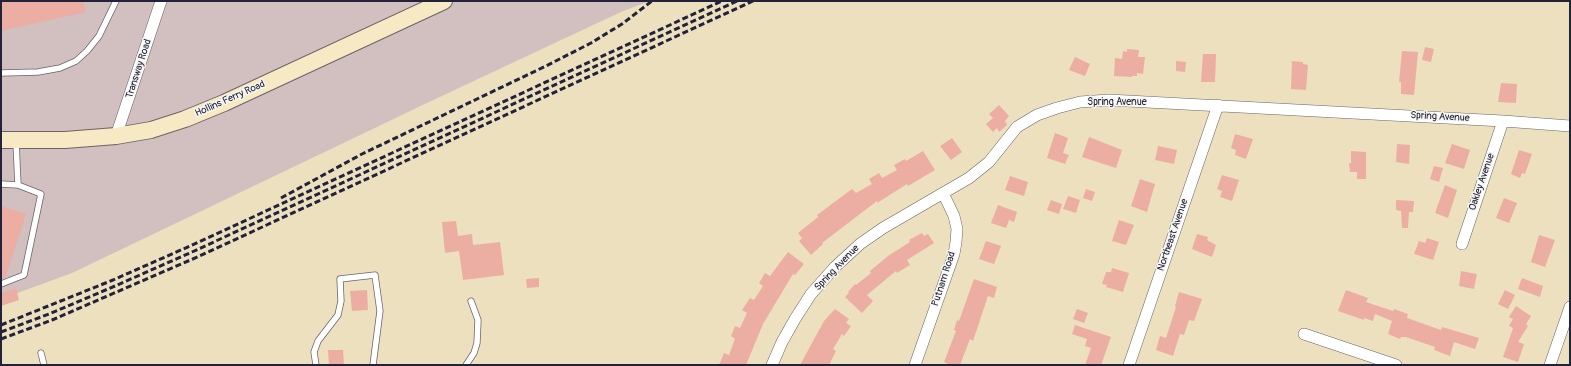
<!DOCTYPE html>
<html>
<head>
<meta charset="utf-8">
<style>
  body { margin:0 }
  #map { position:relative; width:1571px; height:366px; overflow:hidden; background:#ece0bf; font-family:Pangolin,sans-serif }
  canvas { display:block }
  .frame { position:absolute; inset:0; border:2px solid #22223b; pointer-events:none }
</style>
</head>
<body>
<div id="map">
<canvas width="1571" height="366"></canvas>
<div class="frame"></div>
</div>
<script>
const context = document.querySelector('canvas').getContext('2d');
context.lineJoin = 'round';
function fill(path, color) { context.fillStyle = color; context.fill(path, 'evenodd'); }
const toPath = rows => new Path2D(rows.map(r => 'M' + r).join(''));
function trace(path, color, width, dash) { context.strokeStyle = color; context.lineWidth = width; context.lineCap = dash ? 'butt' : 'round'; context.setLineDash(dash || []); context.stroke(path); }
function drawText(font, color, halo, rows, align = 'center') {
  context.font = font + ' Pangolin,sans-serif'; context.lineWidth = 3; context.setLineDash([]); context.textBaseline = 'middle'; context.strokeStyle = halo; context.fillStyle = color; for (const [text, x, y, turn = 0] of rows) {
    context.save(); context.translate(x, y); context.rotate((+turn || 0) * Math.PI / 180); context.textAlign = isNaN(turn) ? turn : align; if (halo) context.strokeText(text, 0, 0); context.fillText(text, 0, 0); context.restore();
  }
}
const industrial = toPath([
  [1,1,650,1,623,11,429,102,72,273,1,299]
]);
const building = toPath([
  [1,1,83,1,86,12,1,31],
  [1425,47,1434,49,1431,62,1422,60],
  [1127,49,1139,50,1138,57,1145,57,1143,74,1137,73,1137,76,1132,76,1132,77,1114,76,1115,58,1122,59,1123,51,1127,52],
  [1402,51,1418,52,1414,95,1401,94,1401,82,1399,82],
  [1203,54,1216,54,1215,82,1201,82],
  [1075,57,1090,64,1085,76,1069,70],
  [1176,61,1186,62,1185,72,1176,71],
  [1292,61,1303,62,1303,64,1308,65,1306,90,1291,89],
  [1501,83,1517,84,1516,103,1498,102],
  [999,105,1009,116,1005,121,1007,125,999,132,997,128,993,132,986,124,993,118,989,114],
  [1055,133,1068,138,1063,153,1069,155,1065,164,1047,158],
  [1235,134,1253,139,1246,159,1235,155,1236,150,1231,148],
  [1089,137,1122,150,1116,168,1082,157],
  [952,138,962,152,951,160,940,146],
  [1397,144,1410,145,1409,164,1396,162],
  [1452,144,1470,150,1464,169,1445,163],
  [1158,146,1177,150,1174,164,1155,160],
  [1519,150,1532,154,1525,174,1522,173,1520,178,1511,174],
  [923,151,935,170,908,186,907,184,877,203,877,201,822,243,823,244,811,255,799,241,802,238,798,233,818,217,817,215,852,189,856,193,872,184,869,179,879,173,882,178,897,170,894,165,905,159,906,161],
  [1351,151,1366,152,1366,179,1357,179,1357,172,1350,172,1349,163,1351,163],
  [1434,166,1443,168,1439,182,1430,179],
  [1222,175,1239,180,1232,201,1220,197,1222,191,1217,189],
  [1010,176,1028,182,1024,196,1005,190],
  [1140,179,1155,184,1147,212,1131,206],
  [1445,185,1457,190,1448,218,1435,213],
  [1086,189,1095,192,1092,201,1083,198],
  [1068,196,1080,200,1076,213,1063,209],
  [1504,198,1517,203,1509,223,1496,218],
  [1051,200,1062,204,1059,214,1047,210],
  [1396,200,1414,201,1413,212,1409,212,1408,228,1402,228,1401,211,1396,210],
  [998,205,1017,212,1014,222,1009,220,1006,228,991,223],
  [1,206,26,214,5,278,1,279],
  [1119,220,1134,225,1126,245,1112,241],
  [456,221,458,236,472,234,473,245,500,242,504,275,463,280,459,251,445,253,442,222],
  [922,233,924,236,928,234,934,243,907,260,910,265,897,273,896,271,867,295,873,301,862,313,845,297,849,293,848,292,855,284,856,285,871,273,870,271,888,256,910,242,909,240],
  [1197,234,1208,237,1207,240,1216,245,1212,257,1192,249],
  [1539,235,1555,240,1545,267,1531,262],
  [1427,238,1439,242,1433,260,1414,254,1419,241,1425,243],
  [986,241,1001,246,994,264,979,259],
  [788,252,804,264,795,275,793,274,763,324,746,365,719,365,724,353,729,355,735,339,731,336,735,326,740,328,747,313,742,310,750,298,754,300,763,286,759,283,765,273,770,276],
  [1112,268,1129,273,1123,292,1106,287,1107,285,1102,284,1106,272,1111,272],
  [1461,271,1477,274,1474,289,1459,286],
  [539,278,539,287,527,288,526,279],
  [1522,278,1543,286,1540,297,1518,289],
  [974,279,997,287,994,298,988,296,973,341,970,339,960,365,951,365,944,362,956,331,954,330,957,320,959,321],
  [16,288,19,300,1,306,1,293],
  [367,290,368,310,352,311,350,291],
  [1346,290,1368,298,1366,302,1393,311,1394,309,1408,314,1407,318,1441,330,1442,327,1479,338,1475,349,1454,342,1450,356,1434,350,1435,347,1406,337,1401,337,1400,339,1388,334,1392,321,1375,314,1373,321,1364,318,1364,320,1338,311],
  [1505,290,1515,295,1508,309,1498,304],
  [1179,292,1202,299,1194,321,1189,320,1184,335,1180,334,1173,356,1156,350,1160,336,1166,338,1176,307,1175,306],
  [1516,306,1531,316,1526,324,1528,326,1518,342,1524,344,1518,362,1503,357,1513,328,1509,326,1513,319,1509,317],
  [835,309,849,319,846,323,851,326,844,336,842,334,833,349,836,351,829,365,800,365,824,321],
  [1077,309,1088,313,1084,323,1073,319],
  [1075,325,1111,337,1101,365,1085,365,1091,348,1085,346,1087,339,1072,334],
  [328,350,343,350,344,365,329,365]
]);
const lane = toPath([
  [1,73,38,72,60,68,76,61,87,51,99,36,116,1],
  [1,184,18,185,16,142],
  [1,284,24,275,41,194,18,185],
  [41,353,44,365],
  [316,365,314,352,318,341,338,315,341,301,340,279,375,275,380,311,373,365],
  [466,365,474,353,477,343,478,320,471,301]
]);
const street = toPath([
  [116,136,161,1],
  [1462,244,1503,121],
  [1304,334,1396,365],
  [772,365,782,342,795,319,811,294,835,267,860,244,883,228,969,178,989,162,1017,127,1037,115,1057,108,1080,102,1109,100,1503,121,1570,126],
  [915,365,954,254,956,242,957,229,954,216,943,193],
  [1129,365,1218,105],
  [1550,365,1570,307]
]);
const secondary = toPath([
  [1,140,65,140,116,136,151,130,185,119,224,103,444,1]
]);
const rail = toPath([
  [281,198,362,154,546,66,591,43,622,24,652,1],
  [1,325,113,280,190,246,722,1],
  [1,332,49,314,115,286,192,252,737,1],
  [1,339,52,320,195,258,753,1]
]);
const streetNames = [
  ["Transway Road",139,69,-72],
  ["Hollins Ferry Road",230,99,-24],
  ["Spring Avenue",1117,102],
  ["Spring Avenue",1440,117,3],
  ["Oakley Avenue",1482,182,-71],
  ["Northeast Avenue",1173,235,-71],
  ["Spring Avenue",837,268,-46],
  ["Putnam Road",944,279,-72]
];
fill(industrial, '#d2bfc0');
fill(building, '#ecaea2');
trace(lane, '#696469', 7);
trace(street, '#696469', 12);
trace(secondary, '#696469', 18);
trace(lane, '#fff', 5.5);
trace(street, '#fff', 11);
trace(secondary, '#f6e9c3', 16);
trace(rail, '#22223b', 3, [6, 3]);
drawText('10px', '#22223b', '#f6f6f2', streetNames);
</script>
</body>
</html>
